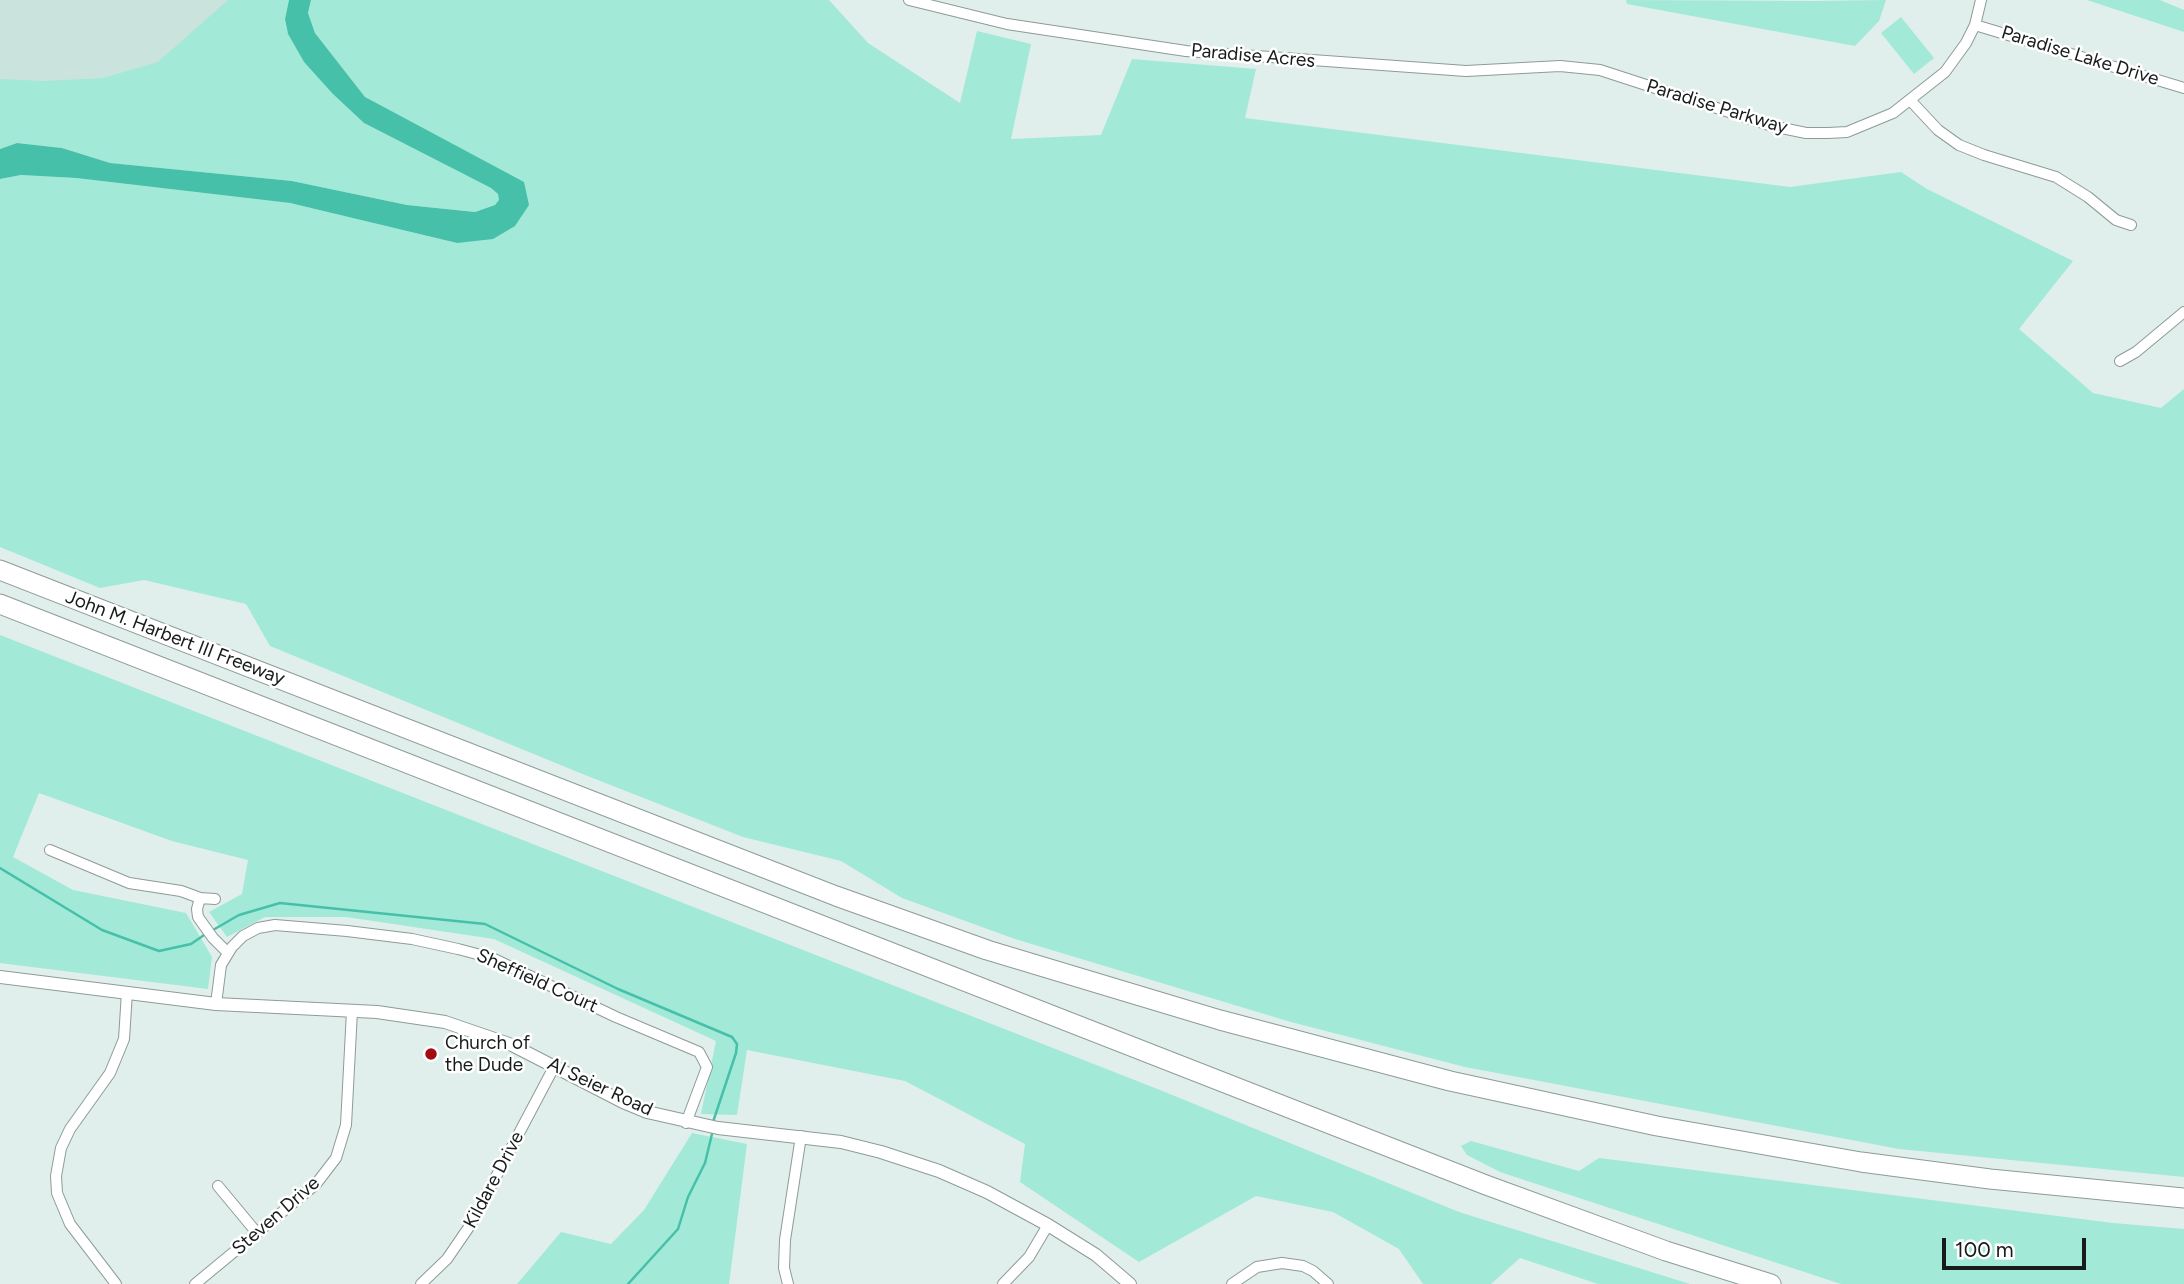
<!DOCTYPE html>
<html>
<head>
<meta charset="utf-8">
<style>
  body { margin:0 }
  #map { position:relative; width:2184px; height:1284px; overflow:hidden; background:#e0efeb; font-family:Figtree,sans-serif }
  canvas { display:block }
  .scale { position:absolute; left:1942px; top:1238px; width:144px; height:32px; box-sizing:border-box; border:4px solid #171c1b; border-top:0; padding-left:9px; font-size:21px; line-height:24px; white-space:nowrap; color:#171c1b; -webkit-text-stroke:5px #fff; paint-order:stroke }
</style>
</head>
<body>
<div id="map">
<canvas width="2184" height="1284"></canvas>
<div class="scale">100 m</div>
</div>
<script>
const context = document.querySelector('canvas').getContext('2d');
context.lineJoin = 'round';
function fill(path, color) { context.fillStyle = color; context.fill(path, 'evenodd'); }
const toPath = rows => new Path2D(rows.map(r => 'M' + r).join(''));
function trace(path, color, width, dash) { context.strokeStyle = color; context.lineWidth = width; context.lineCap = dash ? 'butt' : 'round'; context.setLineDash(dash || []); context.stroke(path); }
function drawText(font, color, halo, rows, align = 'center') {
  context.font = font + ' Figtree,sans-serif'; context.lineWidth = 5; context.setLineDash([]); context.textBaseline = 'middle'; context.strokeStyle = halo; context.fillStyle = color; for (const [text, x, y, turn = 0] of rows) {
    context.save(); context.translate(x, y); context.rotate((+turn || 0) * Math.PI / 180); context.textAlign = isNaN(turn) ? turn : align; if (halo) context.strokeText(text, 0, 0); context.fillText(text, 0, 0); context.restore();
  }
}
const built = toPath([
  [0,0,245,0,172,70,0,106]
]);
const green = toPath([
  [228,0,289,0,285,19,288,34,304,62,364,123,491,188,498,194,500,200,495,205,475,212,407,205,292,181,109,163,62,148,17,143,0,149,0,79,44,81,103,78,158,62],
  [311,0,829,0,868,43,960,103,977,31,1031,44,1011,139,1101,135,1132,59,1256,69,1245,118,1790,187,1901,172,1927,189,2073,261,2019,329,2093,393,2161,408,2184,389,2184,1177,1899,1149,1465,1067,1291,1022,1015,939,902,898,841,861,743,837,585,775,270,646,246,604,144,580,100,588,0,547,0,179,21,175,76,178,290,203,457,243,529,205,405,120,365,97,315,33,308,13],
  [1626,0,1813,1,1886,0,1879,21,1855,46,1627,4],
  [2087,0,2160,0,2184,10,2184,32],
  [1901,17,1934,58,1914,74,1881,33],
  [0,635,1160,1090,1459,1212,1690,1284,1598,1284,1520,1258,1491,1284,1423,1284,1399,1249,1333,1212,1256,1196,1139,1262,1020,1182,1025,1144,905,1081,747,1050,737,1115,701,1114,716,1041,494,939,346,917,265,917,227,937,209,912,242,894,248,860,172,841,39,793,13,857,73,890,186,913,212,957,208,989,0,963],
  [692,1133,747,1144,729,1284,517,1284,561,1232,611,1244,644,1210],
  [1471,1141,1579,1171,1599,1158,2113,1223,2184,1229,2184,1284,1841,1284,1500,1172,1467,1155,1461,1146]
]);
const water = toPath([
  [289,0,311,0,308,13,315,33,365,97,524,182,529,205,515,226,493,239,457,243,290,203,76,178,21,175,0,179,0,149,17,143,62,148,110,163,292,181,407,205,475,212,495,205,499,200,498,194,491,188,364,123,333,94,304,62,288,34,285,19]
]);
const stream = toPath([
  [0,868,102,930,159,951,191,944,207,933],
  [213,930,239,915,280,903,485,924,618,989,732,1037,737,1044,736,1053,713,1122],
  [628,1284,678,1229,688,1197,705,1163,712,1134]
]);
const minor = toPath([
  [909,0,1007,24,1186,51,1466,71,1560,66,1600,70,1772,126,1806,133,1828,133,1847,132,1893,113,1945,72,1966,43,1975,25,1981,0],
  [1975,25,2184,88],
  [1910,100,1938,130,1959,145,1984,155,2056,177,2088,197,2116,220,2131,225],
  [2120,361,2136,352,2184,312],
  [50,850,129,883,181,891,200,898],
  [215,899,200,898,197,909,198,917,213,938,228,953],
  [216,1004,221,965,232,947,243,936,258,928,275,925,347,931,412,939,458,949,492,958,616,1017,699,1052,707,1067,686,1123],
  [218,1186,257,1233],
  [116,1284,70,1224,57,1193,56,1176,61,1148,70,1129,110,1073,124,1039,127,992],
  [195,1284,316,1184,336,1158,346,1125,352,1011],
  [421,1284,447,1259,471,1224,554,1067],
  [788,1284,784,1268,785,1240,801,1136],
  [1003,1284,1029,1257,1048,1225],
  [1232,1284,1257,1267,1282,1263,1303,1266,1313,1271,1328,1284]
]);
const tertiary = toPath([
  [0,977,216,1004,377,1012,445,1022,512,1045,623,1102,647,1112,718,1128,841,1142,881,1152,939,1171,987,1192,1048,1225,1096,1255,1130,1284]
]);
const motorway = toPath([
  [0,570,836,896,987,950,1220,1020,1450,1081,1657,1126,1861,1162,1990,1179,2184,1198],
  [0,604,1486,1185,1666,1251,1771,1284]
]);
const markers = [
  [431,1054,7,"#a40d0f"]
];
const streetNames = [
  ["Paradise Acres",1253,56,5],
  ["Paradise Lake Drive",2080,56,17],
  ["Paradise Parkway",1717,107,17],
  ["John M. Harbert III Freeway",175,638,21],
  ["Sheffield Court",537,981,24],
  ["Al Seier Road",600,1087,25],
  ["Kildare Drive",494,1180,-62],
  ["Steven Drive",276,1216,-41]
];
const poiNames = [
  ["Church of",445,1043],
  ["the Dude",445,1065]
];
fill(built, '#cbe3dd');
fill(green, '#a2e9d8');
fill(water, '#46c0a8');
trace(stream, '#46c0a8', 2.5);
trace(minor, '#8e9b98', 12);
trace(tertiary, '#8e9b98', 14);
trace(motorway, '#8e9b98', 21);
trace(minor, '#fff', 10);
trace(tertiary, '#fff', 12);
trace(motorway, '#fff', 19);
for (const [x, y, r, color] of markers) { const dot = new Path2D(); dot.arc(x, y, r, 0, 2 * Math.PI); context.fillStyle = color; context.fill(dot); trace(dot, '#fff', 2.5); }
drawText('19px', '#171c1b', '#fff', streetNames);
drawText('19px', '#171c1b', '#fff', poiNames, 'left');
</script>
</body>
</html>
